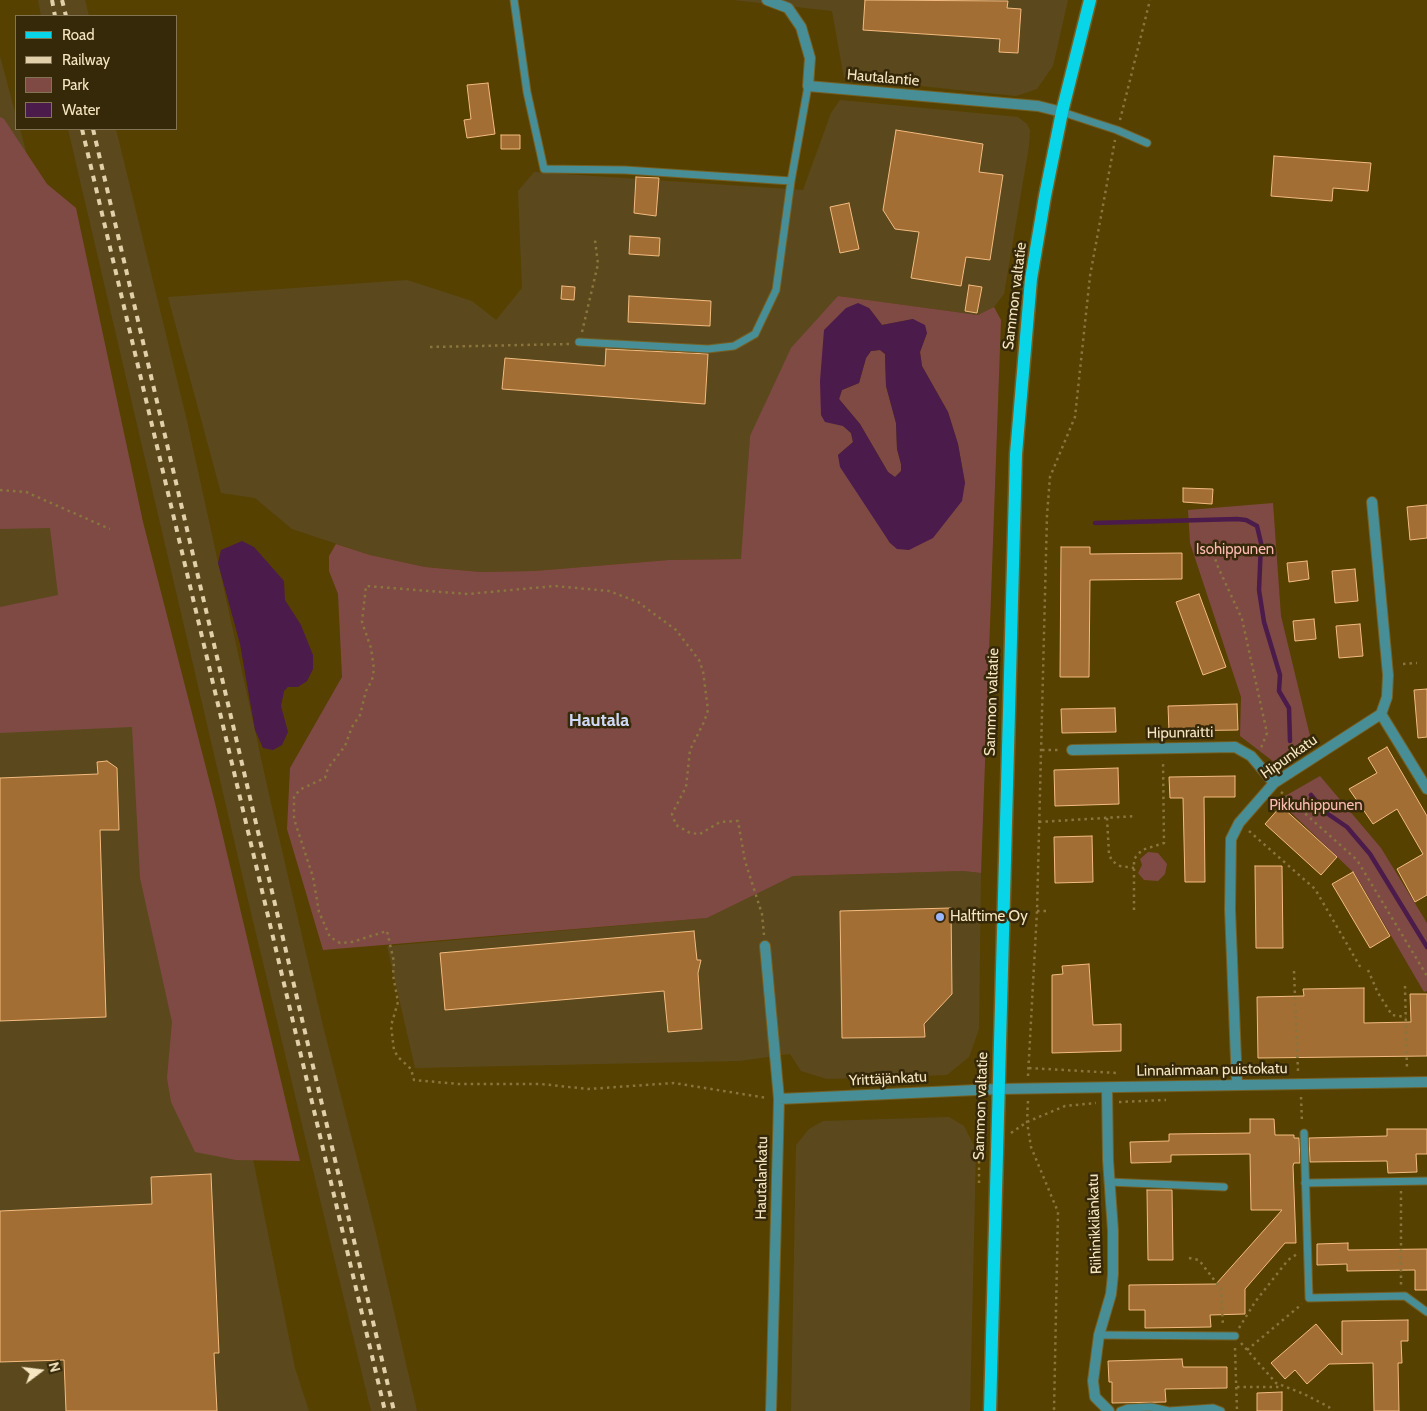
<!DOCTYPE html>
<html>
<head>
<meta charset="utf-8">
<style>
  body { margin:0 }
  #map { position:relative; width:1427px; height:1411px; overflow:hidden; background:#574100; font-family:Cabin,sans-serif }
  canvas { display:block }
  .legend { position:absolute; left:15px; top:15px; width:162px; height:115px; box-sizing:border-box; background:#362909; border:1px solid #837553; margin:0; padding:6px 9px; list-style:none; font-size:15px; color:#f6e6c2 }
  .legend li { display:flex; align-items:center; gap:10px; height:25px }
  .legend b { width:25px; border:1px solid #837553 }
  .north { position:absolute; left:15px; top:1346px; width:50px; height:50px; -webkit-text-stroke:4px #362909; paint-order:stroke; rotate:75deg; font-size:14px; font-weight:700; line-height:20px; text-align:center; color:#f6e6c2 }
  .north::after { content:''; display:block; margin:auto; width:18px; height:22px; background:#f6e6c2; clip-path:polygon(50% 0,100% 100%,50% 72%,0 100%) }
</style>
</head>
<body>
<div id="map">
<canvas width="1427" height="1411"></canvas>
<ul class="legend">
<li><b style="height:6px;background:#09d5e9"></b>Road</li>
<li><b style="height:6px;background:#e1d0a9"></b>Railway</li>
<li><b style="height:14px;background:#7f4a44"></b>Park</li>
<li><b style="height:14px;background:#4b1b4c"></b>Water</li>
</ul>
<div class="north">N</div>
</div>
<script>
const context = document.querySelector('canvas').getContext('2d');
context.lineJoin = 'round';
function fill(path, color) { context.fillStyle = color; context.fill(path, 'evenodd'); }
const toPath = rows => new Path2D(rows.map(r => 'M' + r).join(''));
function trace(path, color, width, dash) { context.strokeStyle = color; context.lineWidth = width; context.lineCap = dash ? 'butt' : 'round'; context.setLineDash(dash || []); context.stroke(path); }
function drawText(font, color, halo, rows, align = 'center') {
  context.font = font + ' Cabin,sans-serif'; context.lineWidth = 5; context.setLineDash([]); context.textBaseline = 'middle'; context.strokeStyle = halo; context.fillStyle = color; for (const [text, x, y, turn = 0] of rows) {
    context.save(); context.translate(x, y); context.rotate((+turn || 0) * Math.PI / 180); context.textAlign = isNaN(turn) ? turn : align; if (halo) context.strokeText(text, 0, 0); context.fillText(text, 0, 0); context.restore();
  }
}
const built = toPath([
  [38,0,85,0,89,16,41,16],
  [733,0,1068,0,1053,66,1037,89,1016,96,844,78,832,11],
  [0,56,16,116,16,129,20,129,122,507,295,1368,309,1411,0,1411],
  [840,100,1018,117,1027,124,1030,130,1029,146,1004,294,994,307,978,315,838,296,750,436,742,559,669,560,534,571,481,572,425,567,370,555,292,529,255,498,221,493,168,297,407,280,472,301,496,320,522,288,518,191,534,172,803,190,831,113],
  [68,129,116,129,187,421,270,799,324,1030,374,1225,417,1411,371,1411,252,917],
  [963,871,981,873,979,1029,969,1057,947,1075,827,1079,801,1071,790,1054,739,1061,415,1068,387,946,707,918,793,876],
  [949,1117,964,1126,976,1150,970,1411,791,1411,796,1145,809,1129,823,1121]
]);
const green = toPath([
  [0,117,4,119,47,184,76,208,143,522,215,803,300,1161,236,1160,195,1152,171,1102,167,1078,172,1022,140,878,132,727,0,733,0,607,58,595,50,528,0,529],
  [838,296,978,315,994,307,1001,320,981,873,963,871,793,876,707,918,323,950,287,829,290,768,342,677,338,594,329,571,329,556,336,544,370,555,425,567,481,572,534,571,669,560,741,559,750,436,791,348],
  [869,308,882,325,913,319,927,333,920,352,922,366,948,412,958,444,965,483,890,543,838,455,853,442,851,433,843,426,825,330],
  [880,350,885,354,886,386,896,423,897,449,901,464,901,471,895,477,888,472,860,424,839,399,842,390,859,383,866,358,871,351],
  [1273,503,1281,616,1310,736,1274,762,1240,736,1241,697,1190,543,1188,510],
  [1320,776,1381,848,1427,923,1427,991,1424,992,1355,874,1278,800],
  [1148,852,1158,853,1167,864,1165,874,1158,881,1144,880,1138,873,1142,865,1140,859]
]);
const water = toPath([
  [858,303,869,308,882,325,913,319,925,325,927,333,920,352,922,366,948,412,958,444,965,483,962,501,933,538,909,550,897,549,890,543,840,467,838,455,853,442,851,433,843,426,825,422,821,415,820,381,824,330,846,308],
  [880,350,885,354,886,386,896,423,897,449,901,464,901,471,895,477,888,472,860,424,839,399,842,390,859,383,866,358,871,351],
  [242,541,254,547,284,581,285,600,301,625,313,655,313,669,307,681,298,687,288,687,284,691,281,706,288,732,282,745,273,750,263,748,255,730,240,644,218,563,221,550]
]);
const stream = toPath([
  [1095,523,1237,519,1246,520,1257,526,1261,543,1259,590,1264,622,1280,675,1279,691,1289,708,1290,741],
  [1311,795,1325,812,1347,827,1370,854,1427,947]
]);
const building = toPath([
  [865,0,1008,1,1007,8,1021,9,1018,53,999,52,1000,39,863,30,865,0],
  [488,83,495,134,467,138,464,120,471,119,467,85,488,83],
  [896,130,983,144,979,172,1003,175,990,260,966,257,961,286,911,278,919,232,895,229,883,210,896,130],
  [501,135,520,135,520,149,501,149,501,135],
  [1274,156,1371,163,1368,191,1333,188,1332,201,1271,196,1274,156],
  [636,177,659,178,656,216,634,213,636,177],
  [849,203,859,249,840,253,830,207,849,203],
  [630,236,660,238,659,256,629,254,630,236],
  [969,285,982,287,977,313,965,311,969,285],
  [562,286,575,287,574,300,561,299,562,286],
  [629,296,711,301,710,326,628,322,629,296],
  [606,349,708,354,705,404,502,389,505,358,605,366,606,349],
  [1183,488,1213,489,1212,504,1183,502,1183,488],
  [1427,505,1427,538,1410,540,1407,507,1427,505],
  [1061,547,1090,547,1090,554,1182,553,1182,579,1090,580,1089,677,1060,677,1061,547],
  [1307,561,1309,579,1289,582,1287,563,1307,561],
  [1355,569,1358,601,1335,603,1332,571,1355,569],
  [1199,594,1226,667,1203,675,1176,602,1199,594],
  [1314,619,1316,639,1295,641,1293,621,1314,619],
  [1360,624,1363,656,1339,658,1336,626,1360,624],
  [1427,689,1427,737,1418,738,1414,690,1427,689],
  [1237,704,1238,730,1169,731,1168,706,1237,704],
  [1115,708,1116,732,1062,733,1061,709,1115,708],
  [1387,747,1427,816,1427,895,1415,902,1397,869,1423,854,1397,809,1373,824,1349,789,1377,773,1368,758,1387,747],
  [107,761,117,768,119,830,100,830,106,1017,0,1021,0,778,98,774,97,762,107,761],
  [1118,768,1119,804,1055,806,1054,770,1118,768],
  [1235,776,1235,797,1204,797,1205,882,1185,882,1183,798,1170,798,1169,777,1235,776],
  [1281,806,1337,857,1321,875,1265,824,1281,806],
  [1092,836,1093,882,1055,883,1054,837,1092,836],
  [1255,866,1282,866,1283,948,1256,948,1255,866],
  [1353,872,1390,936,1370,948,1332,884,1353,872],
  [951,908,952,994,924,1024,925,1037,842,1038,840,911,951,908],
  [694,931,697,960,701,960,698,973,702,1029,668,1032,664,991,445,1010,440,953,694,931],
  [1089,964,1093,1025,1121,1024,1121,1051,1052,1053,1052,975,1063,974,1062,966,1089,964],
  [1364,988,1364,1023,1411,1022,1410,994,1427,994,1427,1056,1258,1058,1257,997,1304,996,1303,989,1364,988],
  [1250,1119,1274,1119,1275,1135,1294,1135,1294,1138,1299,1138,1300,1163,1294,1163,1293,1166,1296,1243,1285,1243,1245,1289,1245,1314,1210,1315,1211,1327,1145,1328,1145,1310,1129,1310,1129,1285,1216,1284,1282,1210,1251,1210,1250,1154,1171,1155,1171,1162,1131,1163,1130,1142,1169,1141,1169,1134,1250,1133,1250,1119],
  [1387,1129,1427,1129,1427,1154,1416,1154,1417,1172,1388,1173,1387,1161,1310,1162,1309,1138,1387,1136,1387,1129],
  [211,1174,219,1353,214,1353,217,1411,66,1411,64,1360,0,1362,0,1211,152,1204,151,1177,211,1174],
  [1147,1190,1172,1190,1173,1260,1148,1260,1147,1190],
  [1348,1243,1348,1250,1427,1249,1427,1290,1415,1290,1415,1270,1347,1271,1347,1264,1317,1265,1317,1244,1348,1243],
  [1408,1320,1408,1341,1401,1341,1402,1363,1398,1363,1399,1411,1374,1411,1373,1363,1329,1364,1307,1384,1295,1370,1285,1379,1271,1363,1316,1324,1342,1355,1342,1321,1408,1320],
  [1182,1359,1183,1367,1227,1367,1227,1388,1165,1389,1166,1402,1112,1403,1112,1382,1109,1382,1108,1361,1182,1359],
  [1282,1392,1282,1411,1257,1411,1257,1393,1282,1392]
]);
const path = toPath([
  [1120,120,1150,0],
  [582,332,598,264,595,240],
  [430,347,569,344],
  [0,490,26,492,110,529],
  [1211,547,1218,567,1242,619,1267,733,1261,748],
  [1403,664,1417,663],
  [1042,750,1060,750],
  [1281,792,1357,860,1427,976],
  [1107,818,1109,854,1112,861,1120,866,1134,868],
  [1039,822,1136,816],
  [1249,831,1315,889,1362,970],
  [1134,910,1134,859,1142,850,1164,843,1163,760],
  [1037,911,1050,911],
  [764,935,762,914,745,861,738,821,720,822,700,834,690,833,676,825,672,814,686,787,690,750,704,722,708,710,703,671,699,660,676,630,638,602,609,591,555,586,468,594,366,586,362,622,371,648,374,669,372,680,366,691,360,715,352,727,345,746,328,768,325,778,301,789,294,796,294,819,313,877,319,912,330,937,340,943,352,942,387,931,394,962,393,975,398,1002,391,1026,394,1050,398,1057,411,1069,414,1080,459,1084,541,1084,588,1089,674,1083,767,1098],
  [1368,970,1378,993,1392,1015,1406,1017],
  [1294,971,1298,1071],
  [1405,986,1407,1070],
  [1029,1068,1116,1073],
  [1249,1070,1261,1071],
  [1028,1076,1037,911,1047,515,1050,477,1075,417,1090,276,1115,140],
  [1301,1097,1302,1123],
  [1028,1101,1027,1122,1031,1147,1058,1212,1054,1411],
  [1119,1102,1166,1100],
  [1011,1133,1027,1122,1065,1106,1096,1103],
  [979,1183,979,1138,984,1138],
  [1401,1191,1401,1285],
  [1189,1258,1199,1260,1221,1289,1223,1326],
  [1239,1328,1255,1302,1288,1260,1297,1254],
  [1241,1343,1276,1383,1304,1394,1329,1407,1331,1411],
  [1235,1348,1237,1411],
  [1247,1350,1302,1304],
  [1237,1387,1281,1387]
]);
const service = toPath([
  [514,0,527,92,544,169,625,170,791,181],
  [1062,112,1117,130,1147,143],
  [579,342,708,349,734,346,755,334,776,290,791,181,808,86],
  [1304,1133,1309,1298,1405,1296,1427,1312],
  [1109,1182,1224,1187],
  [1305,1183,1427,1181],
  [1099,1335,1235,1336],
  [1120,1411,1128,1408,1151,1407,1169,1411,1213,1408,1221,1411]
]);
const minor = toPath([
  [767,0,788,8,801,27,810,58,808,86,1038,106,1062,112],
  [1381,714,1427,789],
  [1072,750,1235,747,1251,756,1274,783],
  [765,946,779,1099,771,1411],
  [1237,1085,1230,909,1231,839,1239,823,1274,783,1381,714,1387,697,1388,675,1372,502],
  [1107,1088,1108,1160,1113,1231,1113,1274,1111,1294,1099,1335,1093,1381,1095,1397,1109,1411],
  [779,1099,998,1089]
]);
const tertiary = toPath([
  [998,1089,1427,1082]
]);
const primary = toPath([
  [990,1411,1016,454,1031,279,1045,196,1062,112,1090,0]
]);
const rail = toPath([
  [52,0,55,16],
  [62,0,66,16],
  [82,129,385,1411],
  [93,129,394,1411]
]);
const markers = [
  [940,917,5,"#98b5fd"]
];
const streetNames = [
  ["Hautalantie",883,78,5],
  ["Sammon valtatie",1015,296,-83],
  ["Sammon valtatie",992,702,-88],
  ["Hipunraitti",1180,733,-1],
  ["Hipunkatu",1289,757,-35],
  ["Linnainmaan puistokatu",1212,1070,-1],
  ["Yrittäjänkatu",888,1079,-3],
  ["Sammon valtatie",981,1106,-88],
  ["Hautalankatu",762,1178,-89],
  ["Riihinikkilänkatu",1095,1224,-92]
];
const parkNames = [
  ["Isohippunen",1235,550],
  ["Pikkuhippunen",1316,806]
];
const poiNames = [
  ["Halftime Oy",950,917]
];
const quarterNames = [
  ["Hautala",599,721]
];
fill(built, '#5b491d');
fill(green, '#7f4a44');
fill(water, '#4b1b4c');
trace(stream, '#4b1b4c', 4.5);
fill(building, '#a26e33');
trace(building, '#f3bb80', 1);
trace(service, '#745f23', 9);
trace(minor, '#745f23', 12);
trace(tertiary, '#745f23', 12);
trace(primary, '#745f23', 15);
trace(path, '#89753d', 2.5, [2.5, 4]);
trace(service, '#488e97', 7);
trace(minor, '#488e97', 10);
trace(tertiary, '#488e97', 10);
trace(primary, '#09d5e9', 12);
trace(rail, '#e1d0a9', 4, [6, 6]);
for (const [x, y, r, color] of markers) { const dot = new Path2D(); dot.arc(x, y, r, 0, 2 * Math.PI); context.fillStyle = color; context.fill(dot); trace(dot, '#362909', 2); }
drawText('15px', '#f6e6c2', '#362909', streetNames);
drawText('15px', '#fcbab2', '#362909', parkNames);
drawText('15px', '#f6e6c2', '#362909', poiNames, 'left');
drawText('bold 18px', '#cedaf5', '#362909', quarterNames);
</script>
</body>
</html>
